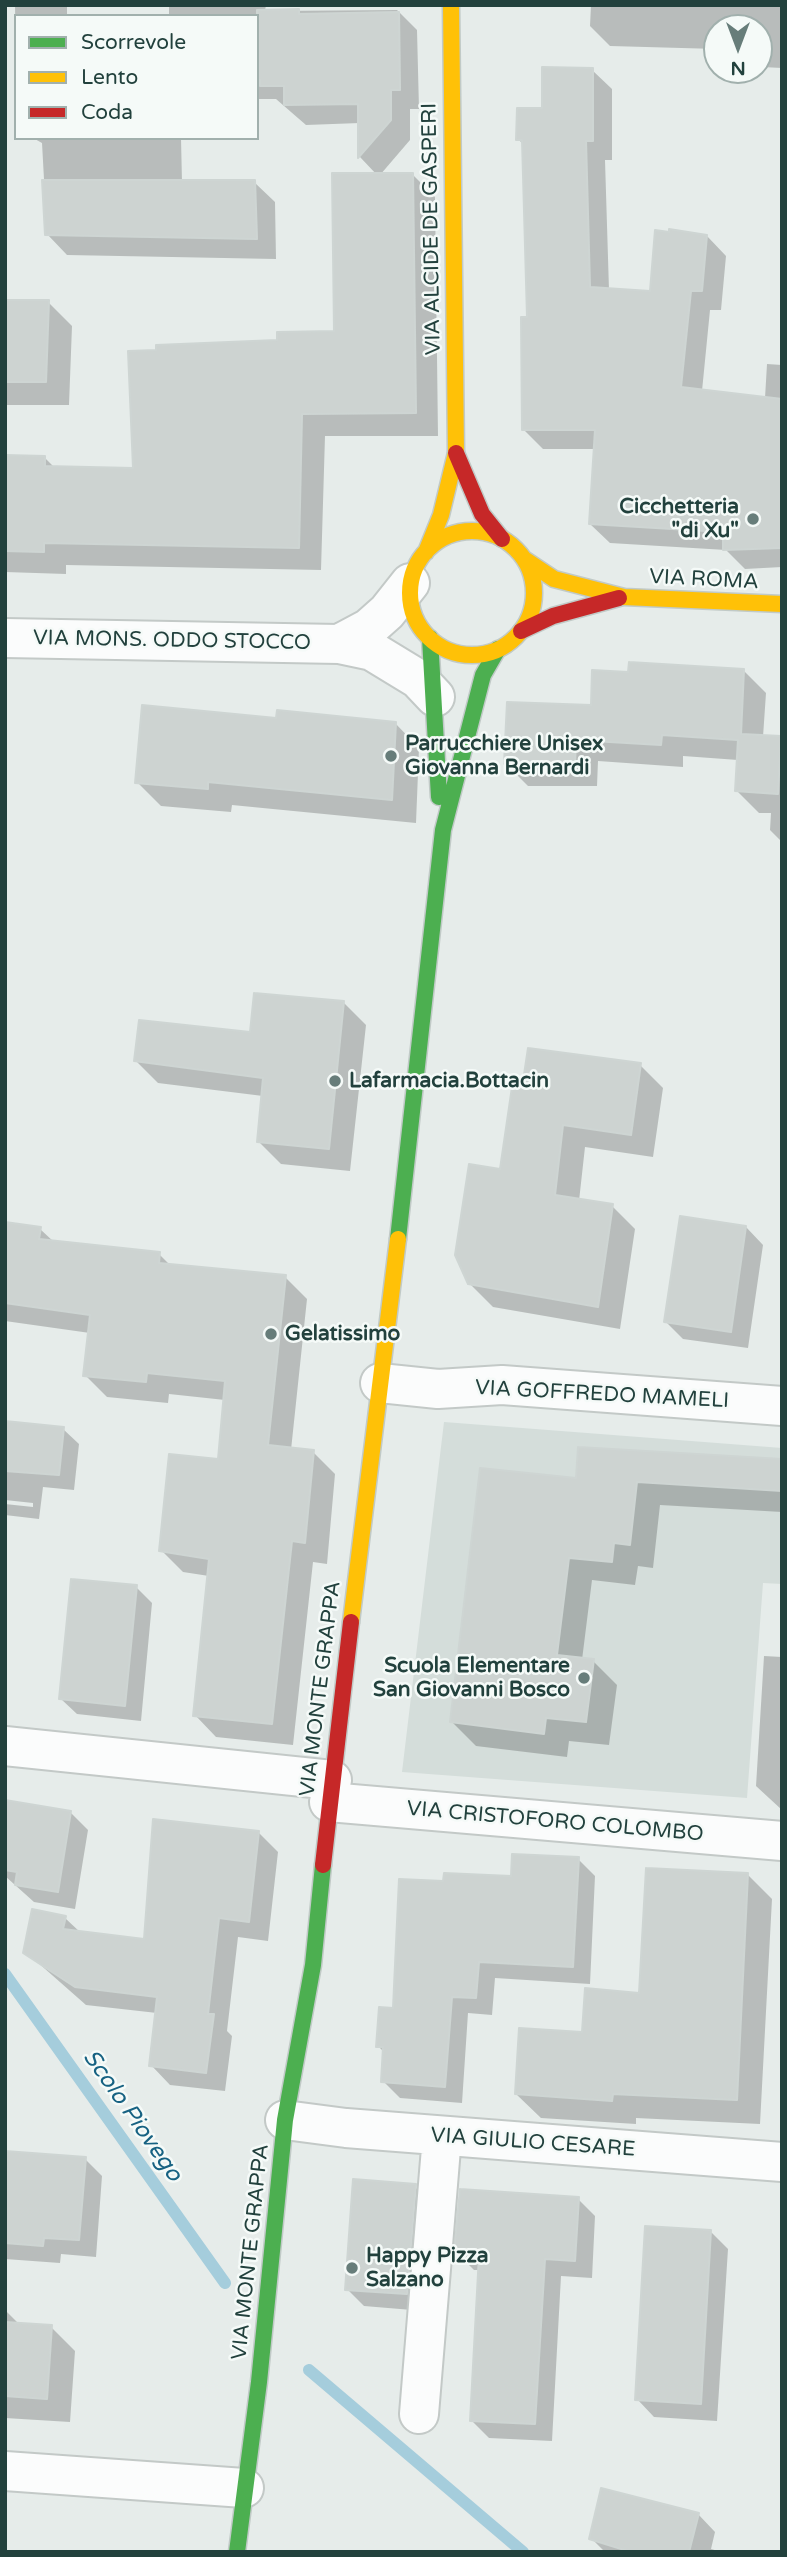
<!DOCTYPE html>
<html>
<head>
<meta charset="utf-8">
<style>
  body { margin:0 }
  #map { position:relative; width:787px; height:2557px; overflow:hidden; background:#e6ecea; font-family:"Varela Round",sans-serif }
  canvas { display:block }
  .frame { position:absolute; inset:0; border:7px solid #22413d; pointer-events:none }
  .legend { position:absolute; left:14px; top:14px; width:245px; height:126px; box-sizing:border-box; background:#f5faf8; border:2px solid #a1b0ad; margin:0; padding:9px 12px; list-style:none; font-size:21px; color:#22413d }
  .legend li { display:flex; align-items:center; gap:14px; height:35px }
  .legend b { width:35px; border:2px solid #a1b0ad }
  .north { position:absolute; left:703px; top:14px; width:70px; height:70px; box-sizing:border-box; background:#f5faf8; border:2px solid #a1b0ad; border-radius:50%; rotate:180deg; font-size:19px; font-weight:700; line-height:28px; text-align:center; color:#22413d }
  .north::after { content:''; display:block; margin:auto; width:24px; height:32px; background:#677d7a; clip-path:polygon(50% 0,100% 100%,50% 72%,0 100%) }
</style>
</head>
<body>
<div id="map">
<canvas width="787" height="2557"></canvas>
<div class="frame"></div>
<ul class="legend">
<li><b style="height:9px;background:#4caf50"></b>Scorrevole</li>
<li><b style="height:9px;background:#ffc107"></b>Lento</li>
<li><b style="height:9px;background:#c62828"></b>Coda</li>
</ul>
<div class="north">N</div>
</div>
<script>
const context = document.querySelector('canvas').getContext('2d');
context.lineJoin = 'round';
function fill(path, color) { context.fillStyle = color; context.fill(path, 'evenodd'); }
const toPath = rows => new Path2D(rows.map(r => 'M' + r).join(''));
function trace(path, color, width, dash) { context.strokeStyle = color; context.lineWidth = width; context.lineCap = dash ? 'butt' : 'round'; context.setLineDash(dash || []); context.stroke(path); }
function drawText(font, color, halo, rows, align = 'center') {
  context.font = font + ' "Varela Round",sans-serif'; context.lineWidth = 5; context.setLineDash([]); context.textBaseline = 'middle'; context.strokeStyle = halo; context.fillStyle = color; for (const [text, x, y, turn = 0] of rows) {
    context.save(); context.translate(x, y); context.rotate((+turn || 0) * Math.PI / 180); context.textAlign = isNaN(turn) ? turn : align; if (halo) context.strokeText(text, 0, 0); context.fillText(text, 0, 0); context.restore();
  }
}
const built = toPath([
  [444,1422,782,1448,782,1584,763,1583,747,1798,402,1772]
]);
const shadow = toPath([
  [15,5,67,5,67,16,16,16,16,71],
  [169,5,266,5,265,11,397,10,417,30,419,109,410,109,410,140,380,175,412,174,435,197,438,436,325,436,321,570,66,565,66,574,5,572,5,457,45,458,55,468,135,470,279,342,336,333,377,175,360,157,360,123,306,125,276,99,257,99,257,16,169,16],
  [591,5,782,5,782,68,762,67,759,64,759,28,717,28,717,49,610,46,590,26],
  [592,70,612,89,612,160,605,160,609,290,651,293,707,236,726,256,721,310,710,310,702,391,765,398,767,364,782,365,782,567,745,569,726,550,610,543,590,524,595,449,543,449,524,430,528,319,524,145,518,139,543,110],
  [33,138,181,138,182,182,254,182,275,202,276,259,67,255,47,234,42,143],
  [5,302,48,302,72,326,69,405,5,405],
  [744,671,766,693,763,737,782,738,782,842,770,830,771,813,759,813,736,790,738,760,683,756,683,767,598,761,597,786,528,786,506,764,592,706,630,674],
  [278,719,395,723,419,748,416,823,232,805,231,812,161,806,137,782],
  [344,1003,366,1025,350,1171,281,1164,258,1141,263,1096,158,1083,136,1061,251,1034],
  [640,1065,663,1088,653,1157,585,1147,579,1201,612,1206,635,1229,620,1329,493,1307,470,1284,524,1090],
  [5,1224,40,1229,54,1242,159,1254,171,1266,285,1277,307,1299,291,1450,313,1452,335,1474,327,1564,313,1562,293,1745,216,1737,195,1715,209,1576,183,1572,161,1550,220,1460,225,1400,169,1394,168,1403,107,1397,85,1375,90,1333,5,1321],
  [746,1227,763,1245,748,1348,683,1339,666,1322],
  [5,1423,63,1429,79,1444,74,1490,43,1487,39,1519,5,1515,5,1504,33,1507,33,1503,5,1500],
  [782,1461,782,1512,660,1505,653,1568,638,1566,635,1585,592,1580,582,1660,593,1661,617,1685,609,1745,569,1741,567,1757,476,1746,452,1722,577,1480],
  [136,1587,152,1603,141,1721,77,1714,61,1699],
  [764,1656,782,1657,782,1810,756,1786],
  [5,1802,71,1813,88,1830,75,1909,34,1902,5,1876],
  [258,1832,278,1852,268,1941,238,1937,227,2031,232,2036,225,2091,170,2085,151,2065,157,2013,86,2005,27,1953,65,1918,81,1933,146,1941],
  [578,1859,595,1876,590,1984,495,1978,492,2015,468,2013,462,2103,400,2098,383,2081,385,2053,378,2046,445,1883,513,1878],
  [748,1875,772,1899,760,2124,636,2118,636,2124,541,2118,516,2094,584,2034,641,1995],
  [5,2152,85,2159,102,2176,96,2257,61,2254,60,2263,5,2259],
  [415,2187,432,2205,424,2311,364,2306,347,2289],
  [578,2199,595,2216,592,2278,561,2276,552,2441,489,2438,471,2420,480,2270,474,2270,456,2252],
  [711,2232,728,2249,717,2421,654,2417,637,2399],
  [5,2310,20,2325,51,2327,75,2351,70,2422,5,2418],
  [698,2514,715,2532,711,2549,722,2552,605,2552,591,2538]
]);
const stream = toPath([
  [5,1974,225,2283],
  [309,2370,523,2552]
]);
const building = toPath([
  [299,9,299,14,399,12,400,90,391,90,391,120,358,158,358,104,284,105,284,86,260,86,260,80,257,80,257,10,299,9],
  [542,67,593,68,593,141,586,141,590,287,650,291,655,230,669,232,669,229,707,235,702,291,691,291,681,387,782,399,782,548,723,550,723,532,589,524,595,430,522,430,521,317,527,317,522,140,516,140,517,108,542,108,542,67],
  [332,173,413,173,416,413,302,414,299,548,44,543,44,552,5,551,5,455,45,456,45,466,133,468,128,351,156,350,156,345,277,340,277,332,334,331,332,173],
  [42,180,255,180,257,239,45,235,42,180],
  [5,300,49,300,46,382,5,382,5,300],
  [629,662,744,669,741,734,781,736,778,794,735,791,738,740,662,735,661,745,576,740,575,764,504,764,507,702,591,705,592,670,628,672,629,662],
  [142,705,276,718,277,710,396,722,392,800,208,782,208,789,135,783,142,705],
  [254,993,344,1001,329,1149,257,1142,263,1078,134,1061,139,1020,250,1032,254,993],
  [528,1048,641,1063,631,1135,563,1125,555,1195,613,1204,598,1307,468,1284,455,1255,469,1164,500,1169,512,1087,522,1088,528,1048],
  [680,1216,746,1226,731,1332,664,1322,680,1216],
  [5,1222,41,1227,39,1239,160,1252,159,1263,286,1275,268,1445,314,1450,305,1543,292,1541,272,1724,193,1716,209,1559,159,1551,169,1454,218,1459,225,1381,147,1373,146,1382,83,1376,90,1315,5,1303,5,1222],
  [5,1421,64,1427,59,1475,5,1471,5,1421],
  [578,1447,782,1459,782,1491,637,1482,630,1545,614,1543,612,1562,569,1558,557,1655,594,1659,586,1722,546,1718,544,1734,450,1722,480,1468,576,1478,578,1447],
  [71,1579,137,1585,125,1706,59,1699,71,1579],
  [5,1800,71,1811,58,1892,15,1885,17,1872,5,1870,5,1800],
  [153,1819,259,1831,249,1922,219,1918,208,2014,214,2014,206,2073,149,2066,157,1997,75,1987,23,1953,32,1909,66,1916,63,1929,144,1939,153,1819],
  [512,1854,579,1857,573,1967,479,1962,476,1998,452,1997,445,2087,381,2082,383,2047,376,2047,379,2007,393,2008,399,1879,443,1881,444,1873,511,1876,512,1854],
  [646,1868,748,1873,737,2100,613,2094,612,2101,515,2094,519,2028,582,2032,585,1988,639,1993,646,1868],
  [5,2151,86,2157,79,2240,44,2238,43,2246,5,2243,5,2151],
  [353,2179,416,2184,407,2294,345,2290,353,2179],
  [460,2189,579,2197,575,2261,545,2259,535,2424,470,2421,479,2255,454,2253,460,2189],
  [645,2226,711,2230,701,2404,635,2400,645,2226],
  [5,2322,52,2325,47,2399,5,2396,5,2322],
  [601,2488,699,2513,689,2552,631,2552,589,2539,601,2488]
]);
const street = toPath([
  [5,638,339,644,372,651,418,679,435,697],
  [339,644,369,628,387,612,410,583],
  [380,1383,438,1389,502,1385,782,1406],
  [5,1746,332,1780],
  [329,1802,782,1841],
  [285,2120,346,2128,782,2162],
  [419,2414,442,2136],
  [5,2471,244,2488]
]);
const fast = toPath([
  [430,638,439,797],
  [398,1239,443,830,483,675,498,649],
  [237,2552,259,2382,285,2120,313,1965,323,1865]
]);
const slow = toPath([
  '410 593a62 62 0 1 1 124 0a62 62 0 1 1-124 0Z',
  [426,552,441,515,456,453,451,5],
  [524,559,554,579,624,597,782,604],
  [351,1622,398,1239]
]);
const jam = toPath([
  [456,453,482,514,502,539],
  [521,631,553,616,619,598],
  [323,1865,351,1622]
]);
const markers = [
  [753,519,7,"#677d7a"],
  [391,756,7,"#677d7a"],
  [335,1081,7,"#677d7a"],
  [271,1334,7,"#677d7a"],
  [584,1678,7,"#677d7a"],
  [352,2268,7,"#677d7a"]
];
const streetNames = [
  ["VIA ALCIDE DE GASPERI",432,229,-91],
  ["VIA ROMA",704,580,3],
  ["VIA MONS. ODDO STOCCO",172,641,1],
  ["VIA GOFFREDO MAMELI",602,1395,3],
  ["VIA MONTE GRAPPA",321,1689,-83],
  ["VIA CRISTOFORO COLOMBO",555,1822,5],
  ["VIA GIULIO CESARE",533,2143,4],
  ["VIA MONTE GRAPPA",251,2252,-84]
];
const poiNames = [
  ["Cicchetteria",739,507,"right"],
  ["\"di Xu\"",739,531,"right"],
  ["Parrucchiere Unisex",405,744],
  ["Giovanna Bernardi",405,768],
  ["Lafarmacia.Bottacin",349,1081],
  ["Gelatissimo",285,1334],
  ["Scuola Elementare",570,1666,"right"],
  ["San Giovanni Bosco",570,1690,"right"],
  ["Happy Pizza",366,2256],
  ["Salzano",366,2280]
];
const waterNames = [
  ["Scolo Piovego",132,2116,55]
];
fill(built, '#d4ddda');
fill(shadow, '#0003');
trace(stream, '#a5cddc', 12);
fill(building, '#cdd3d1');
trace(building, '#ced5d3', 2);
trace(street, '#c3c9c7', 42);
trace(fast, '#c1cac7', 19);
trace(slow, '#c1cac7', 19);
trace(jam, '#c1cac7', 19);
trace(street, '#fbfcfc', 38);
trace(fast, '#4caf50', 16);
trace(slow, '#ffc107', 16);
trace(jam, '#c62828', 16);
for (const [x, y, r, color] of markers) { const dot = new Path2D(); dot.arc(x, y, r, 0, 2 * Math.PI); context.fillStyle = color; context.fill(dot); trace(dot, '#f5faf8', 2.5); }
drawText('21px', '#22413d', '#f5faf8', streetNames);
drawText('bold 21px', '#22413d', '#f5faf8', poiNames, 'left');
drawText('italic 23px', '#176282', '#f5faf8', waterNames);
</script>
</body>
</html>
